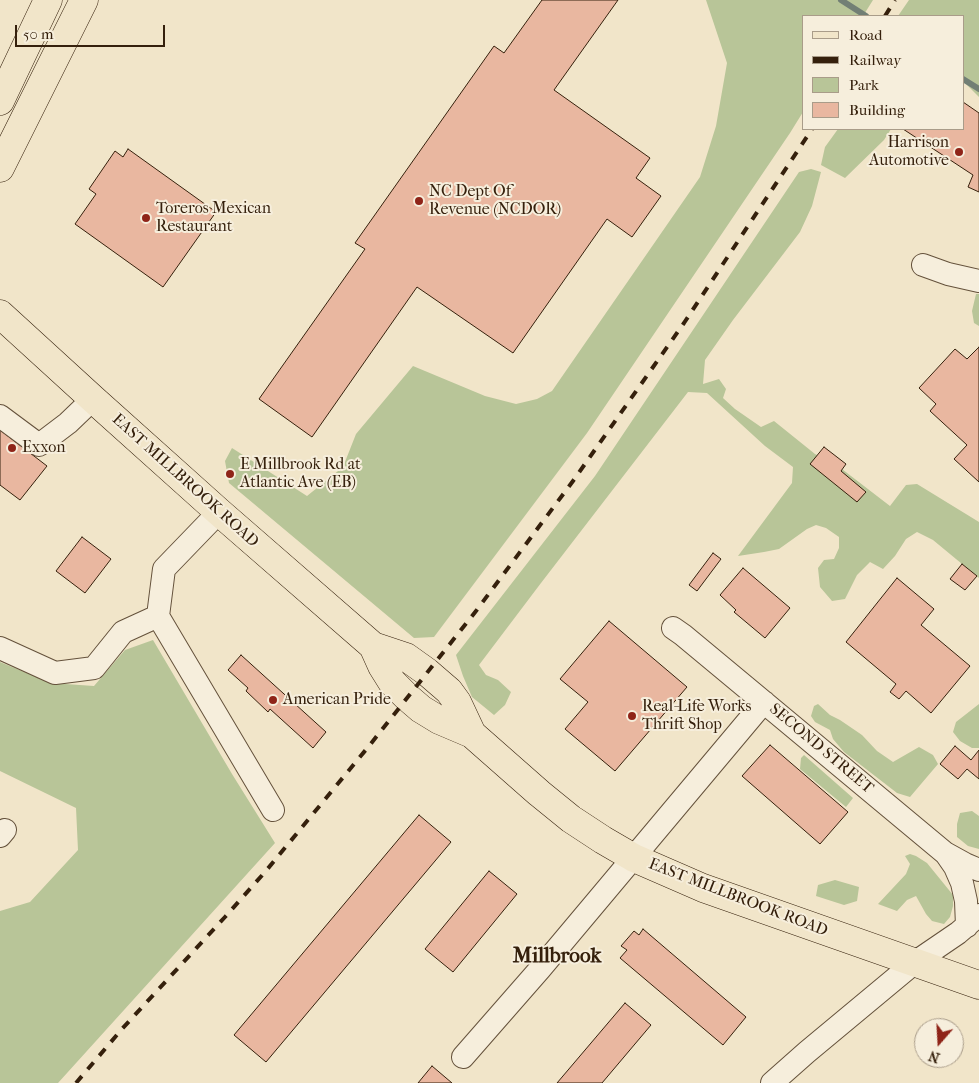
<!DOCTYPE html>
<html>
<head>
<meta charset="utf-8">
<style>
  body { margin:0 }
  #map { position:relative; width:979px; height:1083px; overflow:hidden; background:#f1e5c9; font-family:"IM FELL French Canon",serif }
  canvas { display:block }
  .legend { position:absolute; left:802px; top:15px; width:162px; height:115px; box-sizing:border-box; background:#f6eedc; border:1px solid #a99c89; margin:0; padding:6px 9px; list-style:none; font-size:15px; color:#35200c }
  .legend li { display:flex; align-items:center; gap:10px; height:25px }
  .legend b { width:25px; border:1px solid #a99c89 }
  .north { position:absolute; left:914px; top:1018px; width:50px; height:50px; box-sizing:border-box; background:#f6eedc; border:1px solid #a99c89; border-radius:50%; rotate:199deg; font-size:14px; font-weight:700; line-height:20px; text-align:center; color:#35200c }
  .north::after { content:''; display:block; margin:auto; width:18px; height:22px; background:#8f2418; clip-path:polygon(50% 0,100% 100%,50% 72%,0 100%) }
  .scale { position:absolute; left:15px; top:25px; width:150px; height:22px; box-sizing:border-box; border:2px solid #35200c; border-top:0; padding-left:6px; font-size:15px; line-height:18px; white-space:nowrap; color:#35200c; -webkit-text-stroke:4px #f6eedc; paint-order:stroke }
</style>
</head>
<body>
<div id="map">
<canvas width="979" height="1083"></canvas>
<ul class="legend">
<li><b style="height:6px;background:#f1e5c9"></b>Road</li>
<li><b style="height:6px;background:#35200c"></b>Railway</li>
<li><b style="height:14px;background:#b8c598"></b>Park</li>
<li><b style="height:14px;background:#e9b7a0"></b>Building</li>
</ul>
<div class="north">N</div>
<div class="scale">50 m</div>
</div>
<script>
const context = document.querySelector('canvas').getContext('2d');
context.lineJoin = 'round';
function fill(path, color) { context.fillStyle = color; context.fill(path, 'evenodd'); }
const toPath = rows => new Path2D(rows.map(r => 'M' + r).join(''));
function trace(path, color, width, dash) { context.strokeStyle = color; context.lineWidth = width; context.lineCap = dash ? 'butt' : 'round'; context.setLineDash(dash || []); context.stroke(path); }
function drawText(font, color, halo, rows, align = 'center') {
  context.font = font + ' "IM FELL French Canon",serif'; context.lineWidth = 4; context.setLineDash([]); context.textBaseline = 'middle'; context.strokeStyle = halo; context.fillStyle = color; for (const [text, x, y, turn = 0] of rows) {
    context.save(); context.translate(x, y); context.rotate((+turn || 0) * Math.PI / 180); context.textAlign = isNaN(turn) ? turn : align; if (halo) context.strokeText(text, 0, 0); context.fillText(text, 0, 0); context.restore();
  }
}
const green = toPath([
  [706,0,873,0,863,16,803,16,803,112,790,133,587,433,434,637,414,638,229,483,225,461,232,448,307,496,343,467,356,434,413,366,485,396,516,404,537,399,552,391,700,177,716,126,727,63],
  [909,0,979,0,979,97,963,81,963,16,898,16],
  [838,129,891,129,884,140,845,178,821,165,825,147],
  [811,169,821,172,812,206,800,232,733,320,705,360,703,384,719,379,726,389,723,398,735,409,761,427,774,421,815,454,838,466,890,506,906,485,917,484,979,522,979,578,933,540,917,532,906,539,895,556,883,569,870,562,857,575,845,599,832,601,820,587,818,568,824,560,834,559,839,548,839,537,826,528,816,525,807,529,779,549,764,552,738,556,792,483,793,467,765,446,707,393,688,392,541,583,479,665,486,675,498,680,511,692,505,705,494,715,472,697,463,676,456,655,595,476,799,172],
  [976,294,979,294,979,326,974,323,972,311],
  [153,640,232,774,275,843,58,1083,0,1083,0,911,30,902,78,850,76,808,0,771,0,662,51,683,94,686,125,650],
  [818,704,830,715,840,720,862,735,877,751,893,762,919,747,933,755,938,764,910,797,897,793,844,752,833,739,830,730,815,722,811,716,814,706],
  [979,704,979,748,972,748,960,741,953,732,956,722],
  [804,755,853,798,846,807,800,769,801,758],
  [972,811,979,816,979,849,968,846,957,837,957,824,960,813],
  [910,854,916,856,927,863,953,895,953,906,950,917,944,924,932,921,926,914,916,896,907,900,897,911,878,904,906,874,910,864,905,856],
  [835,880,859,887,857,901,844,905,816,896,818,885]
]);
const stream = toPath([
  [841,0,866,16],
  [963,79,979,89]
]);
const building = toPath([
  [542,0,618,0,554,90,650,158,636,178,661,196,632,237,607,219,513,353,417,287,312,437,259,399,365,249,355,243,494,46,504,53,542,0],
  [963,102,979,113,979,192,968,187,973,175,903,129,963,129,963,102],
  [128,149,216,212,163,287,75,224,96,194,89,189,115,151,123,157,128,149],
  [979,347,979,482,954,459,967,445,930,411,936,404,919,388,955,349,967,359,979,347],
  [0,430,47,466,20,500,0,485,0,430],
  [824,447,846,464,841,471,866,492,857,502,810,464,824,447],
  [82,537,111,559,85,593,56,571,82,537],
  [713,553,721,559,697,591,689,585,713,553],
  [962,564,977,576,965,590,950,579,962,564],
  [743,568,790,608,765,638,734,612,736,610,720,595,743,568],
  [897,578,934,609,921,625,970,666,931,713,906,691,899,699,890,692,896,684,846,642,897,578],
  [609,621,687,687,615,771,565,729,588,702,560,679,609,621],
  [241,655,326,732,313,748,270,709,268,712,246,691,248,688,228,670,241,655],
  [770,745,848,812,820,844,742,776,770,745],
  [955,746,971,760,979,750,979,779,967,769,958,779,940,764,955,746],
  [419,815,451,842,266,1062,234,1035,419,815],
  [489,871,517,894,453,972,425,949,489,871],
  [643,929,746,1017,723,1045,620,958,627,950,621,946,634,931,639,935,643,929],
  [625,1003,651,1025,602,1083,557,1083,625,1003],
  [432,1066,452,1083,418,1083,432,1066]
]);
const minor = toPath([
  [923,265,948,274,979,281],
  [0,416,39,445,68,423,93,399],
  [219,512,164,569,158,616,273,810],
  [673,628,683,635,754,694,945,853,965,864,979,870],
  [0,648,55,673,94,668,123,632,158,616],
  [0,836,5,830],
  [946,854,955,867,962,883,966,901,967,926],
  [463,1057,540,969,764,702],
  [772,1083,807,1052,914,963,958,933,979,915]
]);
const major = toPath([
  [0,101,48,0],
  [0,168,84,0],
  [0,314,93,399,219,512,373,646,382,666,392,682,407,697,421,709,439,720,472,734,539,793,571,819,603,840,634,858,703,888,979,985],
  [373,646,406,657,427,672,449,691,457,702,472,734]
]);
const rail = toPath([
  [885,16,895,0],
  [76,1083,122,1029,225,917,265,872,369,746,476,611,573,481,684,323,812,129]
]);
const markers = [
  [959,152,5,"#8f2418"],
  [419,201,5,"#8f2418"],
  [146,218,5,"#8f2418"],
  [12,448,5,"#8f2418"],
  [230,474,5,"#8f2418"],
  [273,700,5,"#8f2418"],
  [632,716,5,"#8f2418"]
];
const poiNames = [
  ["Harrison",949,143,"right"],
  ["Automotive",949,161,"right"],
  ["NC Dept Of",429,192],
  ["Revenue (NCDOR)",429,210],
  ["Toreros Mexican",156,209],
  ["Restaurant",156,227],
  ["Exxon",22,448],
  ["E Millbrook Rd at",240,465],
  ["Atlantic Ave (EB)",240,483],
  ["American Pride",283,700],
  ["Real-Life Works",642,707],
  ["Thrift Shop",642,725]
];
const streetNames = [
  ["EAST MILLBROOK ROAD",185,481,42],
  ["SECOND STREET",821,749,40],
  ["EAST MILLBROOK ROAD",738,898,21]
];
const districtNames = [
  ["Millbrook",557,957]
];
fill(green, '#b8c598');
trace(stream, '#727f75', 6);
fill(building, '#e9b7a0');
trace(building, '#35200c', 1);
trace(minor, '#64513b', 24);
trace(major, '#35200c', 29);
trace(minor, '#f6eedc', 22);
trace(major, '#f1e5c9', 28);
trace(rail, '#35200c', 4, [9, 9]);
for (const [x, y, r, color] of markers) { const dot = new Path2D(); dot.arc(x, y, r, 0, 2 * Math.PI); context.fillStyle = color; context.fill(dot); trace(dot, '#f6eedc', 2); }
drawText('16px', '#35200c', '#f6eedc', poiNames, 'left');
drawText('16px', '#35200c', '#f6eedc', streetNames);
drawText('bold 21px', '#35200c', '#f6eedc', districtNames);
</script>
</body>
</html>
